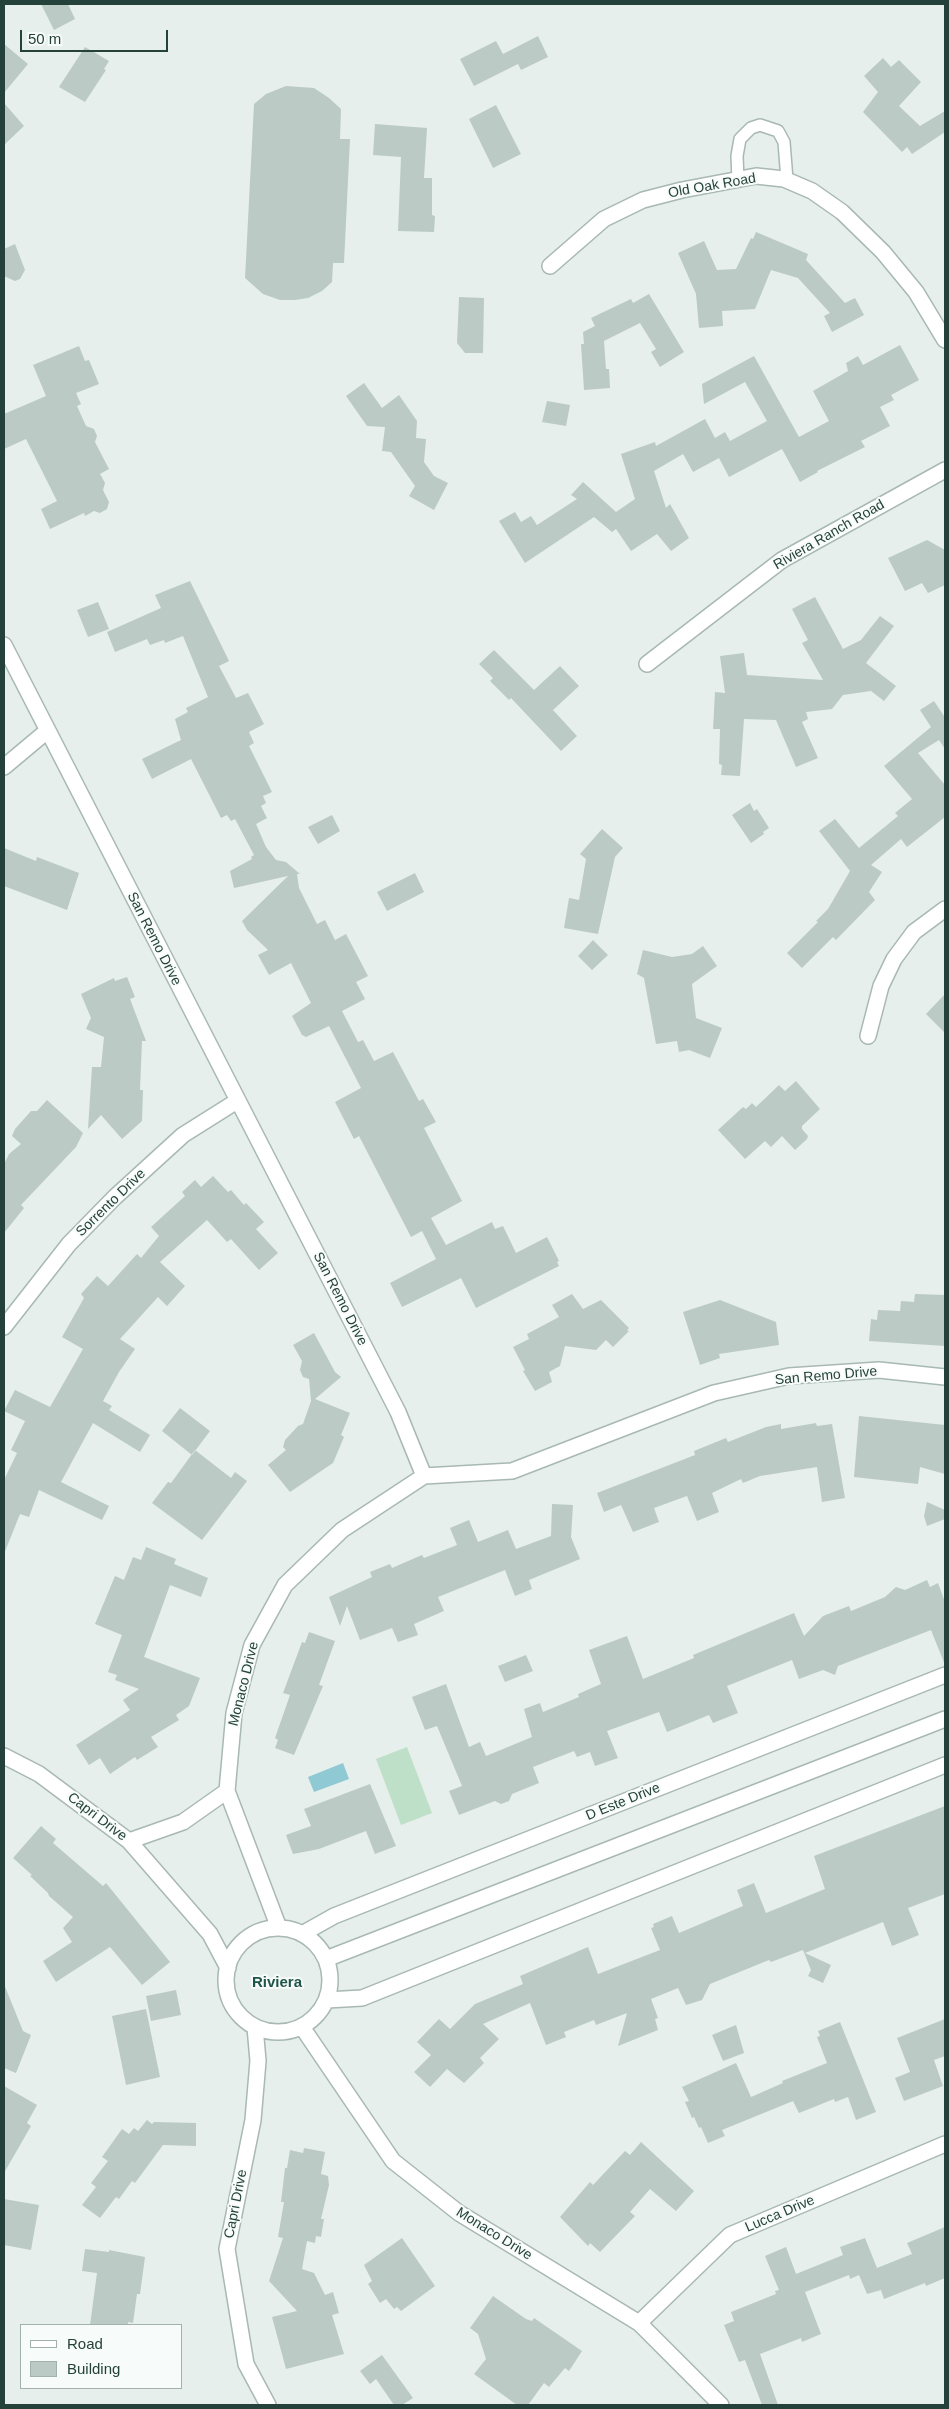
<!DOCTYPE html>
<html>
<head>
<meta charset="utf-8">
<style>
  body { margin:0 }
  #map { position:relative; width:949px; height:2409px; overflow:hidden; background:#e6efeb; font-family:Arial,sans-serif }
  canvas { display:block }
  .frame { position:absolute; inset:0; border:5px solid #24423a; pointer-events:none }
  .legend { position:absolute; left:20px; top:2324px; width:162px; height:65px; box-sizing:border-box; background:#f7fbf9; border:1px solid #a3b1ad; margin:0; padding:6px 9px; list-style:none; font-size:15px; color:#24423a }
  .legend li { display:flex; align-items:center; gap:10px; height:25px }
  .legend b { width:25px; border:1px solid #a3b1ad }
  .scale { position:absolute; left:20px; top:30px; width:148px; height:22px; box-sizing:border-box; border:2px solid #24423a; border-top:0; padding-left:6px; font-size:15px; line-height:18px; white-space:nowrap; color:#24423a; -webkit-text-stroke:4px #f7fbf9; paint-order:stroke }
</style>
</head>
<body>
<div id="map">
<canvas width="949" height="2409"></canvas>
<div class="frame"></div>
<ul class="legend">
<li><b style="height:6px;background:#fff"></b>Road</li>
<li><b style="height:14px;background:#bbcac4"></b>Building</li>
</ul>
<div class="scale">50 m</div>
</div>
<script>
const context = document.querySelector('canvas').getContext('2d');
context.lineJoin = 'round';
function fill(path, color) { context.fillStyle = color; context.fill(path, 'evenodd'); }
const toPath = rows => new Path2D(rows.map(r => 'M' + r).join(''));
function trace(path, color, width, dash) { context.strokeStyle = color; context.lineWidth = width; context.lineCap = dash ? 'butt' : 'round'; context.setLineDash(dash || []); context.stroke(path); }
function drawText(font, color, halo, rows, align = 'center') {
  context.font = font + ' Arial,sans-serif'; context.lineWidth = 4; context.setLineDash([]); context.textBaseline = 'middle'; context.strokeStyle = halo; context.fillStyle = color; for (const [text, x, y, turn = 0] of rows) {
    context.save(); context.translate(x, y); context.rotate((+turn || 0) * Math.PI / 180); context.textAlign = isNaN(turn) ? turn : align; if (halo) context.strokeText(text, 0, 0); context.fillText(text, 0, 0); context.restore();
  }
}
const green = toPath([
  [407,1747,432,1813,401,1825,376,1759]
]);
const water = toPath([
  [343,1763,349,1779,314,1792,308,1777]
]);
const building = toPath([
  [41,4,68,4,75,19,54,30],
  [538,36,548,57,521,70,518,64,474,86,460,59,496,41,503,54],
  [4,44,28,64,4,93],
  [85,47,109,61,104,69,106,70,85,102,59,87],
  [883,58,891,67,899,60,921,82,899,106,920,126,945,111,945,132,912,154,907,147,902,152,863,112,878,92,864,76],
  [286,86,314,88,329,98,341,109,340,139,350,139,344,263,333,263,332,282,322,291,308,298,295,300,280,300,263,294,245,278,254,104,266,94],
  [4,103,24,126,4,145],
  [496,105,521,154,493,168,469,119],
  [375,124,427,128,424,178,432,178,432,215,435,216,434,232,398,231,401,157,373,155],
  [756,232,808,254,806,260,845,303,855,298,864,315,832,332,824,316,830,313,798,278,771,270,755,309,722,311,723,326,699,328,696,294,678,253,704,241,717,270,736,269,751,238,753,239],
  [15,244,25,270,20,279,15,281,4,276,4,249],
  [649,294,684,352,660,367,651,352,656,349,640,323,604,341,606,369,609,369,610,388,584,390,581,344,584,344,583,332,595,326,591,318,631,299,633,303],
  [459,297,484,298,483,353,465,353,457,343],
  [900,345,919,380,891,395,894,400,880,407,890,426,861,441,865,447,817,471,818,472,800,482,782,449,729,477,719,458,693,472,683,454,654,471,666,508,670,504,689,538,671,551,657,534,631,551,616,529,612,532,594,517,525,563,499,521,515,512,521,522,531,516,537,525,577,499,571,495,583,482,616,512,635,499,621,454,655,442,656,446,705,419,715,438,725,432,730,441,767,421,745,382,704,404,702,384,754,356,799,437,829,421,813,391,848,371,846,363,858,356,863,365],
  [79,346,85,361,89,360,99,384,76,393,81,404,77,406,86,426,94,429,97,436,95,442,109,469,100,474,105,483,103,490,109,502,107,509,100,513,94,511,85,516,84,513,50,529,41,509,57,501,26,439,4,449,4,414,46,396,33,365],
  [364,383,382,408,399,395,417,421,416,438,426,439,424,462,434,476,448,483,434,510,409,496,415,486,391,452,382,451,385,427,367,426,346,396],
  [547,401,570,405,566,426,542,422],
  [927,540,945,550,945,585,928,593,922,583,905,591,888,558],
  [190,581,229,661,219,666,236,698,248,693,264,724,249,732,254,743,249,746,272,792,263,796,266,803,261,806,267,818,256,824,266,847,276,860,286,862,300,874,297,874,299,888,317,924,325,920,335,940,346,934,368,976,356,982,365,999,342,1011,358,1042,363,1040,374,1061,393,1052,419,1101,423,1099,436,1122,424,1128,462,1201,431,1218,446,1245,492,1222,495,1229,503,1226,516,1253,547,1237,559,1261,557,1262,559,1266,476,1308,461,1278,402,1307,390,1283,436,1259,422,1231,411,1237,359,1136,354,1139,335,1102,361,1088,329,1026,306,1037,302,1035,292,1016,311,1003,291,963,269,975,258,955,268,950,247,930,242,921,288,876,234,888,230,871,252,859,251,857,254,855,235,819,231,821,227,815,221,818,191,759,152,779,142,759,181,740,175,719,188,712,186,708,208,697,183,636,165,643,164,640,150,645,147,639,115,652,107,632,161,608,155,595],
  [815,597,843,649,861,640,880,616,894,626,866,663,896,686,884,701,871,691,843,695,832,709,806,712,808,719,802,722,818,758,796,767,776,720,744,719,740,776,721,775,722,765,719,764,720,729,713,729,715,692,725,693,720,656,744,653,747,675,823,680,802,643,808,640,792,609],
  [98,602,109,629,88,637,77,610],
  [494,650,534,690,560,666,579,686,553,710,577,736,561,751,511,698,509,700,490,681,493,678,479,664],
  [934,701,944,716,945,715,945,749,939,740,918,753,945,785,945,817,907,847,901,839,871,865,882,872,869,892,875,900,836,940,833,937,802,968,787,953,818,922,816,921,828,909,850,871,819,831,835,819,859,848,898,816,895,813,912,799,884,766,931,727,920,710],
  [750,803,754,811,757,809,769,828,763,832,764,834,751,843,732,815],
  [332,815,340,831,318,844,308,827],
  [602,829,623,848,615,857,598,934,564,928,569,898,579,900,586,859,580,854],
  [4,848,36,861,37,857,79,873,67,910,4,886],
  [415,873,424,892,387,911,377,892],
  [593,940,608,955,592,970,578,956],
  [703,946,717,966,692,984,696,1018,722,1028,710,1058,689,1050,679,1052,677,1041,656,1044,644,978,637,974,643,950,672,957,692,954],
  [127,977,135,997,130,999,146,1041,142,1041,140,1090,143,1090,142,1121,122,1139,101,1115,88,1129,92,1067,101,1067,104,1037,86,1029,91,1018,81,994,114,978,115,981],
  [945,994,945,1033,926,1014],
  [796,1081,820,1109,802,1126,802,1129,808,1136,807,1139,795,1150,782,1136,771,1147,765,1141,745,1159,718,1130,743,1107,746,1109,752,1103,756,1107,779,1085,785,1091],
  [47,1100,83,1133,76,1147,21,1205,24,1208,4,1233,4,1164,9,1154,21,1144,12,1136,15,1129,31,1111,37,1111],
  [213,1176,228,1192,231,1190,244,1205,246,1203,264,1222,256,1229,278,1253,259,1270,231,1239,227,1242,207,1220,160,1262,185,1286,167,1306,158,1297,120,1339,135,1349,119,1372,103,1401,112,1406,109,1410,150,1435,140,1452,93,1423,61,1482,109,1506,102,1520,39,1490,29,1517,20,1514,4,1554,4,1480,17,1453,11,1450,25,1421,4,1411,15,1390,50,1407,83,1349,62,1337,84,1298,81,1294,97,1276,108,1286,137,1254,141,1258,159,1236,151,1227,185,1196,182,1192,195,1180,201,1187],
  [572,1294,583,1309,601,1300,629,1328,627,1330,629,1331,613,1347,606,1340,596,1350,565,1346,560,1366,549,1372,552,1382,535,1391,523,1371,525,1370,513,1347,529,1339,527,1334,559,1317,552,1305],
  [915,1294,945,1295,945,1346,869,1341,871,1319,877,1320,878,1310,900,1311,901,1301,914,1302],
  [720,1300,776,1322,779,1345,719,1354,720,1358,700,1365,683,1312],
  [314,1333,335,1372,341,1377,315,1399,350,1413,341,1435,344,1437,333,1463,290,1492,268,1465,286,1450,283,1447,285,1440,298,1426,303,1424,311,1401,309,1379,303,1377,300,1370,302,1361,293,1345],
  [180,1408,210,1431,192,1455,162,1431],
  [859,1416,945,1425,945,1474,920,1467,918,1484,854,1477],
  [816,1423,817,1426,832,1424,845,1498,822,1502,817,1467,760,1476,743,1483,741,1479,712,1493,719,1512,697,1521,687,1496,654,1508,659,1522,633,1532,621,1505,604,1512,597,1493,695,1455,694,1451,726,1438,728,1442,766,1427,781,1424,781,1429],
  [195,1450,231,1478,235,1472,247,1481,202,1540,152,1503,168,1482,171,1483],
  [927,1502,945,1510,945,1519,927,1526,924,1516],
  [552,1504,573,1505,571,1537,580,1559,529,1580,532,1589,515,1596,505,1570,438,1597,444,1611,414,1624,418,1635,398,1642,392,1628,360,1640,347,1606,340,1626,329,1597,372,1577,370,1572,390,1564,392,1568,422,1555,424,1558,457,1545,450,1528,469,1520,478,1542,508,1530,516,1549,551,1536],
  [146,1547,176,1559,174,1564,208,1578,201,1597,170,1585,144,1657,200,1678,189,1706,176,1715,179,1720,151,1737,158,1747,137,1760,135,1757,110,1774,100,1758,89,1765,76,1745,130,1710,123,1700,139,1689,115,1680,117,1675,108,1672,122,1635,95,1624,115,1576,124,1580,133,1557,141,1560],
  [927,1580,930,1587,938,1583,945,1602,945,1665,931,1630,838,1666,835,1675,823,1670,799,1679,792,1660,727,1686,738,1713,713,1723,709,1715,667,1732,659,1712,607,1731,618,1758,595,1766,590,1752,577,1757,574,1751,533,1767,539,1783,512,1794,509,1801,501,1804,495,1801,459,1815,449,1791,462,1786,437,1726,425,1730,412,1697,446,1684,469,1747,480,1742,486,1756,532,1737,524,1709,540,1703,543,1712,579,1697,578,1694,601,1684,589,1650,627,1636,643,1679,694,1658,693,1655,794,1613,804,1636,823,1616,849,1606,851,1611,885,1597,896,1587,905,1590],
  [309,1632,335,1641,319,1685,323,1686,294,1755,275,1748,278,1740,275,1738,290,1695,283,1693,302,1642,305,1643],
  [526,1655,533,1671,505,1682,498,1666],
  [370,1784,396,1846,375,1854,366,1831,319,1849,293,1854,286,1835,311,1826,304,1809],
  [945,1806,945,1894,908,1908,919,1935,892,1946,883,1922,805,1953,831,1965,823,1983,808,1976,811,1970,803,1950,771,1962,769,1960,710,1984,702,2000,686,2005,678,1988,651,1999,658,2018,655,2019,658,2030,618,2046,627,2013,596,2025,594,2020,564,2032,566,2037,546,2045,530,2003,483,2024,499,2039,480,2058,484,2063,464,2083,447,2069,430,2087,414,2072,431,2055,417,2042,439,2019,450,2029,475,2004,523,1984,520,1976,588,1947,598,1974,660,1950,651,1928,654,1927,653,1924,672,1916,679,1933,743,1906,737,1890,754,1883,766,1913,825,1889,814,1856],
  [41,1826,56,1839,53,1843,103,1886,106,1883,170,1962,142,1985,110,1947,56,1982,43,1961,72,1942,63,1928,73,1917,49,1896,48,1893,30,1876,32,1875,13,1858],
  [4,1984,23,2031,31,2035,16,2073,4,2068],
  [176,1990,181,2015,151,2021,146,1996],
  [146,2009,160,2077,126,2085,112,2016],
  [945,2019,945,2056,934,2060,943,2086,904,2101,895,2078,910,2072,897,2038],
  [840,2022,876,2112,856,2120,848,2097,835,2102,834,2099,799,2113,793,2101,722,2130,725,2136,708,2143,701,2127,699,2128,694,2117,692,2118,685,2102,689,2101,682,2087,736,2063,751,2097,783,2083,782,2081,827,2063,817,2037,820,2036,818,2031],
  [736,2025,744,2053,723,2061,712,2035],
  [4,2086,37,2105,27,2123,31,2126,4,2173],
  [147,2120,152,2124,154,2122,196,2123,196,2146,163,2145,135,2183,132,2181,119,2199,116,2197,100,2218,82,2205,96,2187,91,2183,108,2161,102,2157,122,2129,129,2134,134,2128,138,2131],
  [641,2142,694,2191,676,2211,650,2189,630,2212,635,2216,600,2252,590,2243,588,2246,560,2217,590,2182,593,2185,625,2151,630,2155],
  [304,2148,325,2152,321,2174,328,2176,329,2185,321,2219,324,2219,321,2237,316,2236,315,2243,307,2241,302,2269,314,2273,325,2295,333,2292,339,2313,332,2315,344,2354,286,2369,272,2317,297,2311,269,2281,283,2238,278,2237,284,2202,281,2202,285,2168,287,2168,290,2150,303,2153],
  [4,2199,39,2205,31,2250,4,2245],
  [945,2227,945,2278,926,2286,925,2283,884,2299,881,2290,867,2294,859,2275,850,2279,849,2275,805,2292,821,2334,802,2342,801,2338,760,2354,778,2405,762,2405,745,2360,739,2362,724,2325,734,2321,731,2312,776,2294,775,2291,779,2290,765,2256,786,2247,796,2274,843,2255,840,2247,865,2238,877,2268,912,2254,907,2243],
  [402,2238,435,2286,401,2311,397,2307,394,2309,386,2299,380,2303,368,2284,372,2281,364,2265],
  [85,2249,109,2252,109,2250,145,2257,140,2294,137,2294,133,2323,128,2322,128,2325,90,2325,97,2273,82,2271],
  [493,2296,526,2319,532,2321,534,2318,582,2351,569,2371,565,2368,549,2387,544,2383,528,2405,517,2405,474,2374,486,2359,478,2334,470,2328],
  [382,2355,413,2398,402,2405,394,2405,376,2379,370,2384,360,2371]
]);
const service = toPath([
  [738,180,737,156,740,139,751,128,760,125,778,131,784,142,787,180]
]);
const minor = toPath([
  [550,266,604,219,643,200,682,190,756,176,784,179,812,191,842,212,883,252,916,292,945,340],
  [4,645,398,1412,424,1476],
  [647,664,782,560,945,470],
  [4,767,47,731],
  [868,1036,881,986,894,959,914,932,945,909],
  [4,1327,69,1244,115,1197,183,1135,237,1101],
  [424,1476,512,1471,714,1393,789,1376,879,1370,945,1377],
  [4,1756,39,1774,129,1841,210,1934,228,1968],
  [129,1841,183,1822,227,1791],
  [279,1928,227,1791,234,1713,252,1645,285,1585,342,1530,424,1476],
  '226 1980a52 52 0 1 1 104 0a52 52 0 1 1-104 0Z',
  [302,1934,334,1916,945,1675],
  [326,1959,945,1719],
  [327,2000,362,1998,945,1765],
  [255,2027,258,2061,253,2120,227,2249,246,2364,268,2405],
  [302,2027,393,2161,459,2213,639,2323,721,2405],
  [639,2323,730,2235,945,2144]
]);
const streetNames = [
  ["Old Oak Road",712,186,-10],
  ["Riviera Ranch Road",829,535,-30],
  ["San Remo Drive",154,939,63],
  ["Sorrento Drive",111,1203,-44],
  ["San Remo Drive",340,1299,63],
  ["San Remo Drive",826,1376,-5],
  ["Monaco Drive",244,1684,-76],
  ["D Este Drive",623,1802,-22],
  ["Capri Drive",97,1817,37],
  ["Capri Drive",236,2204,-79],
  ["Lucca Drive",780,2214,-23],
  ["Monaco Drive",494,2234,32]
];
const neighbourhoodNames = [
  ["Riviera",277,1983]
];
fill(green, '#bfe0c8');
fill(water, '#8ec9d4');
fill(building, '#bbcac4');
trace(service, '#a8b8b2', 14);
trace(minor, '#a8b8b2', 18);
trace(service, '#fff', 11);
trace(minor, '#fff', 15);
drawText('14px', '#24423a', '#f7fbf9', streetNames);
drawText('bold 15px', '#1f5548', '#f7fbf9', neighbourhoodNames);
</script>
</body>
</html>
